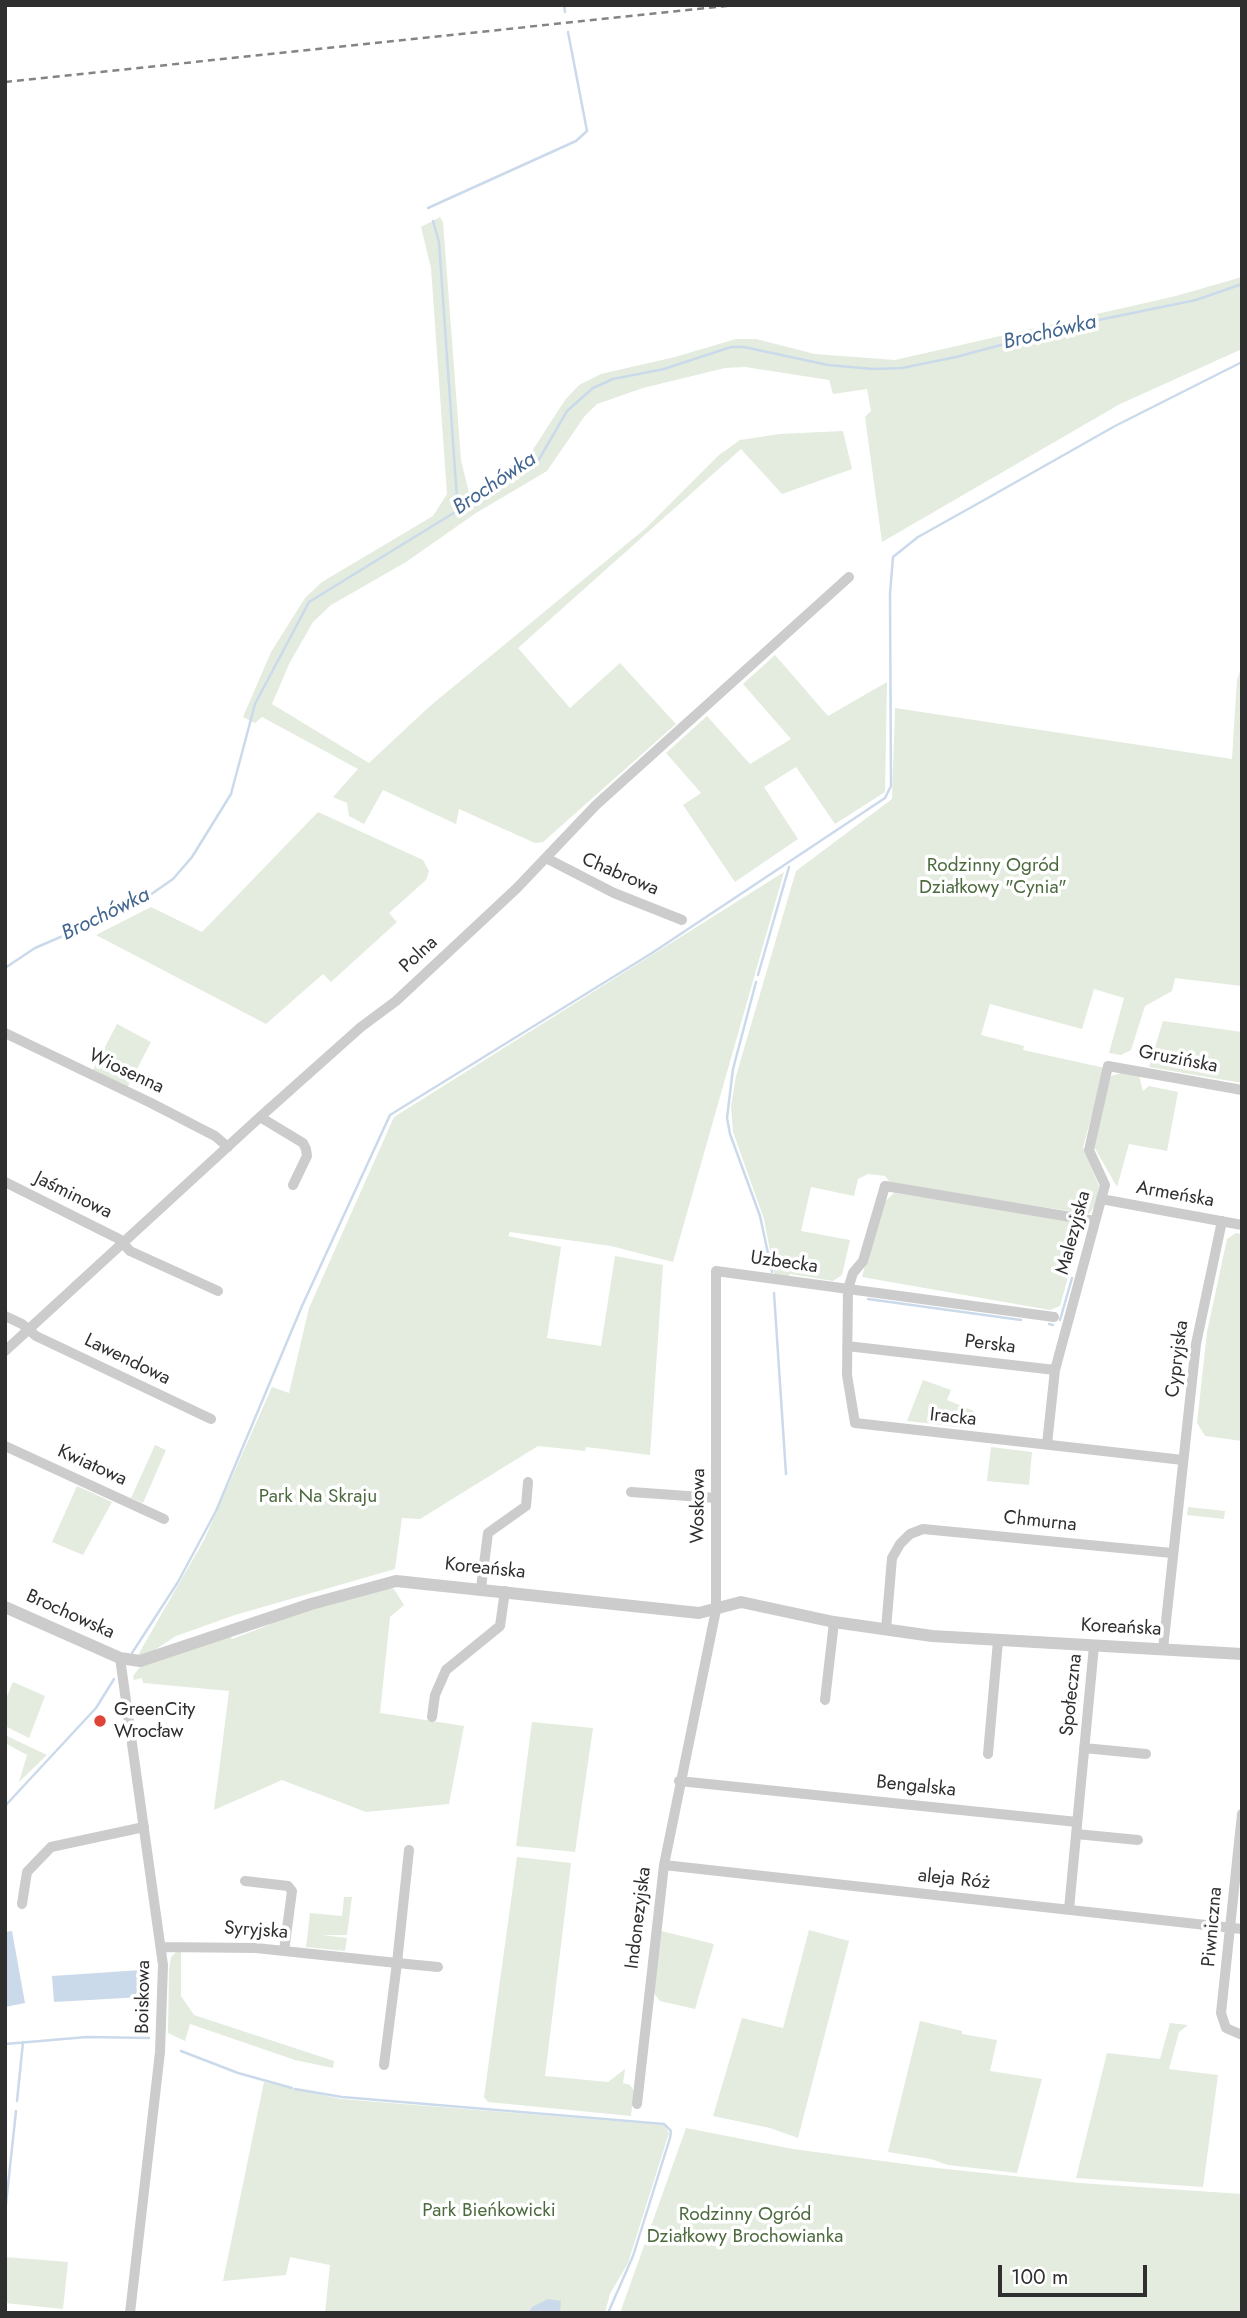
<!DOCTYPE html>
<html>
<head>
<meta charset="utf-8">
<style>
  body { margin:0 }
  #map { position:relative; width:1247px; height:2318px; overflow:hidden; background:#fff; font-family:Jost,sans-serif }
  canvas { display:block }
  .frame { position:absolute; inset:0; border:7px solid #2f2f2f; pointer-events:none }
  .scale { position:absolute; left:998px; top:2265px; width:149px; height:32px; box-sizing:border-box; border:4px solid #2f2f2f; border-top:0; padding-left:9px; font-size:21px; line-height:24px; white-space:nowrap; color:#2f2f2f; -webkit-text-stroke:5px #fff; paint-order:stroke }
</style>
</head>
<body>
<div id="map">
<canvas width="1247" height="2318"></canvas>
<div class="frame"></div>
<div class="scale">100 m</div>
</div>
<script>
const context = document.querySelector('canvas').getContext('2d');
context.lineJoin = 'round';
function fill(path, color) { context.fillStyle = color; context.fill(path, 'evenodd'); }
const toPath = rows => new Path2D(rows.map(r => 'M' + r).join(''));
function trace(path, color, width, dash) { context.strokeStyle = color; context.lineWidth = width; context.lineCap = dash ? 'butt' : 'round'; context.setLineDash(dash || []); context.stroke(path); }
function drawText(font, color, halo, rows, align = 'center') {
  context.font = font + ' Jost,sans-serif'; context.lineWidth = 7; context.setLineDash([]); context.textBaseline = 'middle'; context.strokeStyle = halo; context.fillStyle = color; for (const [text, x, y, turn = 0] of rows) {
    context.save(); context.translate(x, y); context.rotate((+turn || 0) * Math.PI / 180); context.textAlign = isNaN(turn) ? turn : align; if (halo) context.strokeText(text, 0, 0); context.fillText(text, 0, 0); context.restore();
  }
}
const green = toPath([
  [440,217,443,222,461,460,469,493,513,467,532,451,565,400,579,385,601,374,675,357,736,339,756,339,815,354,895,360,1176,296,1242,277,1242,349,1120,404,882,542,865,417,871,411,867,389,833,394,829,380,745,367,725,368,643,388,597,404,584,417,547,471,476,513,406,562,331,605,313,622,289,664,272,704,369,763,430,706,646,528,719,455,740,440,780,434,843,431,852,469,782,494,741,449,518,648,570,708,620,663,676,724,543,842,535,843,459,809,456,824,383,790,364,824,349,816,347,803,333,797,358,769,262,717,255,723,243,717,271,652,305,598,322,582,433,516,447,494,431,268,421,227],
  [775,655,828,716,887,682,885,792,835,824,796,767,764,787,798,839,735,882,683,805,701,793,666,753,707,716,750,764,791,739,743,684],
  [1242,666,1242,986,1175,978,1172,991,1145,1006,1131,1050,1121,1055,1109,1053,1124,998,1094,989,1082,1029,990,1004,981,1035,1024,1046,1023,1050,1105,1068,1083,1147,1099,1186,1096,1204,1089,1214,891,1184,885,1176,868,1174,858,1179,854,1196,811,1187,801,1231,850,1240,842,1275,833,1281,790,1274,788,1280,775,1278,764,1219,733,1132,731,1106,736,1076,796,871,892,799,895,708,1232,759,1237,680],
  [318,812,423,860,429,871,426,880,389,913,397,922,331,982,323,974,266,1024,96,935,151,907,202,932],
  [784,872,673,1262,611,1246,510,1232,508,1236,561,1247,547,1338,601,1346,615,1256,663,1265,650,1455,586,1447,585,1451,538,1446,420,1519,402,1518,395,1569,235,1615,176,1636,150,1653,138,1655,204,1540,272,1387,289,1393,309,1308,394,1117],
  [1163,1021,1242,1032,1242,1083,1149,1067],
  [117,1024,151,1042,127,1088,93,1070],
  [1125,1072,1139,1076,1143,1091,1149,1086,1178,1092,1167,1151,1129,1144,1117,1187,1093,1145,1111,1076],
  [894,1193,1054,1216,1079,1226,1079,1238,1060,1306,1050,1310,862,1277,881,1205],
  [1236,1233,1242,1234,1242,1441,1205,1436,1197,1423,1207,1332,1227,1239],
  [923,1380,951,1390,947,1400,974,1411,967,1428,907,1421],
  [155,1445,166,1450,143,1503,131,1498],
  [991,1447,1032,1452,1029,1485,987,1481],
  [77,1486,112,1502,83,1555,52,1542],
  [1188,1507,1225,1511,1224,1519,1187,1515],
  [387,1587,394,1589,404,1605,390,1617,380,1713,464,1726,449,1804,366,1812,282,1780,214,1810,229,1691,143,1683,142,1678,134,1680,133,1676,140,1667,228,1634,232,1639,269,1625,279,1617],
  [13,1682,45,1696,29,1738,5,1726,5,1701],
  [532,1722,593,1728,575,1852,516,1846],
  [5,1735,47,1755,19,1782,27,1755,5,1743],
  [517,1857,571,1863,545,2076,608,2082,625,2069,623,2083,630,2085,634,2091,631,2116,488,2102,484,2097],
  [344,1897,352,1897,347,1935,322,1935,347,1938,345,1951,306,1947,310,1913,342,1916],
  [809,1930,849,1941,798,2138,770,2128,713,2116,742,2018,783,2028],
  [661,1931,714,1944,695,2009,660,2001,653,1992],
  [176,1952,181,1952,181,1996,194,2015,334,2061,333,2068,295,2060,190,2024,185,2041,168,2033,169,1970,171,1957],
  [920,2021,962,2031,962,2034,997,2040,990,2071,1042,2079,1017,2173,948,2165,931,2159,888,2152],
  [1170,2023,1188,2025,1179,2032,1169,2069,1218,2075,1203,2187,1076,2178,1107,2053,1160,2059],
  [264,2082,341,2099,664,2125,669,2133,628,2263,610,2294,605,2313,325,2313,330,2265,290,2257,286,2275,223,2281],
  [686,2128,793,2149,927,2167,1080,2183,1242,2194,1242,2313,620,2313],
  [5,2257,68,2262,63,2309,5,2303]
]);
const water = toPath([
  [12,1931,25,2003,5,2007,5,1932],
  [141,1970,142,1997,54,2002,52,1976],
  [548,2299,561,2301,560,2312,529,2312,532,2307]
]);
const stream = toPath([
  [564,5,565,12],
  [428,208,576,141,587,131,568,32],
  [433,221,439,242,457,499,460,506],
  [5,968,35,948,137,904,173,879,192,857,231,794,255,704,309,602,538,461,567,411,593,388,613,379,664,369,731,347,744,347,828,365,873,369,902,368,956,357,1079,324,1196,300,1242,284],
  [758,975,789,867],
  [756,982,733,1069,727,1118,730,1134,760,1216,772,1272],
  [774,1293,786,1474],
  [868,1299,1021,1320],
  [1060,1320,1072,1278],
  [1049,1324,1053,1325],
  [132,1653,178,1582,216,1511,302,1306,390,1115,652,953,885,798,891,786,890,594,893,557,918,537,986,499,1115,426,1242,362],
  [5,1806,96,1708,114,1679],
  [5,2044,87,2037,149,2038],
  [181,2051,238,2073,292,2088],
  [295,2089,342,2097,664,2124,671,2131,670,2138,633,2256,608,2313],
  [17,2101,23,2042],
  [5,2213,16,2111]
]);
const minor = toPath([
  [546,858,614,893,682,920],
  [5,1033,151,1103,215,1136,228,1147],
  [260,1117,303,1143,306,1149,307,1156,293,1185],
  [5,1182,119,1239,130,1251,218,1291],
  [1101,1199,1242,1225],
  [1095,1221,885,1186,863,1261,853,1273,848,1289,847,1375,855,1423,1183,1460],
  [5,1316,22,1324,36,1336,211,1419],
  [847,1346,1055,1370,1047,1444],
  [5,1351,260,1117,361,1027,396,1001,517,888,596,805,849,577],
  [1055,1370,1105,1185,1089,1150,1108,1066,1242,1090],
  [5,1446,164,1519],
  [631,1492,716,1498],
  [481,1588,488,1533,526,1506,528,1482],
  [886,1629,892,1558,900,1544,910,1534,923,1529,1172,1553],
  [1163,1649,1196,1344,1222,1221],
  [120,1658,163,1965,160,2052,130,2313],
  [825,1700,834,1622],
  [432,1717,435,1695,446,1670,500,1626,505,1591],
  [1084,1748,1146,1754],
  [988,1754,998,1641],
  [679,1781,1077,1822],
  [1242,1814,1221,2013,1226,2028,1242,2035],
  [1076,1834,1138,1840],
  [664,1865,1242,1929],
  [245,1881,288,1886,292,1891,284,1951],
  [22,1904,27,1872,51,1847,144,1827],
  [1069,1909,1094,1646],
  [161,1947,256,1948,397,1963,409,1850],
  [384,2065,397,1963,438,1967],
  [637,2104,664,1865,716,1610,716,1271,1054,1317]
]);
const tertiary = toPath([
  [5,1607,120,1658,140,1661,311,1604,396,1581,699,1613,741,1602,834,1622,932,1636,1242,1654]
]);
const rail = toPath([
  [5,82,735,5]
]);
const markers = [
  [100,1721,7,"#df4439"]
];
const parkNames = [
  ["Rodzinny Ogród",993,866],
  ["Działkowy \"Cynia\"",993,888],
  ["Park Na Skraju",318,1497],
  ["Park Bieńkowicki",489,2211],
  ["Rodzinny Ogród",745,2215],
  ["Działkowy Brochowianka",745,2237]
];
const streetNames = [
  ["Chabrowa",620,875,23],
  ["Polna",419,955,-43],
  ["Gruzińska",1178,1060,11],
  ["Wiosenna",126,1072,25],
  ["Armeńska",1175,1195,10],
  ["Jaśminowa",73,1196,26],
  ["Malezyjska",1074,1233,-75],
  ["Uzbecka",784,1263,8],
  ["Perska",990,1345,7],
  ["Cypryjska",1178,1359,-83],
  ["Lawendowa",127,1360,26],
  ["Iracka",953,1418,6],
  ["Kwiatowa",92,1466,24],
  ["Woskowa",699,1506,-89],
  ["Chmurna",1040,1522,6],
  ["Koreańska",485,1569,6],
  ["Brochowska",70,1615,24],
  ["Koreańska",1121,1628,3],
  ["Społeczna",1072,1695,-84],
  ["Bengalska",916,1787,6],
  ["aleja Róż",954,1880,6],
  ["Indonezyjska",639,1918,-83],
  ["Piwniczna",1213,1927,-85],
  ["Syryjska",256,1931,4],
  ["Boiskowa",144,1997,-89]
];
const poiNames = [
  ["GreenCity",114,1710],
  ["Wrocław",114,1732]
];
const waterNames = [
  ["Brochówka",1050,333,-13],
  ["Brochówka",495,484,-34],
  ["Brochówka",106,915,-26]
];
fill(green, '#e3ecde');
fill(water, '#cbdaeb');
trace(stream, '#cbdaeb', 2.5);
trace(minor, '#ccc', 10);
trace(tertiary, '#ccc', 12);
trace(rail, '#848484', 2.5, [7, 5]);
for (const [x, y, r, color] of markers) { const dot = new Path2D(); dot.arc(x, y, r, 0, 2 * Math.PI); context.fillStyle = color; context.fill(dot); trace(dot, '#fff', 2.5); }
drawText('19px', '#4c6a3e', '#fff', parkNames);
drawText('19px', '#2f2f2f', '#fff', streetNames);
drawText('19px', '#2f2f2f', '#fff', poiNames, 'left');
drawText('italic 21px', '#40658f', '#fff', waterNames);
</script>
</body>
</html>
